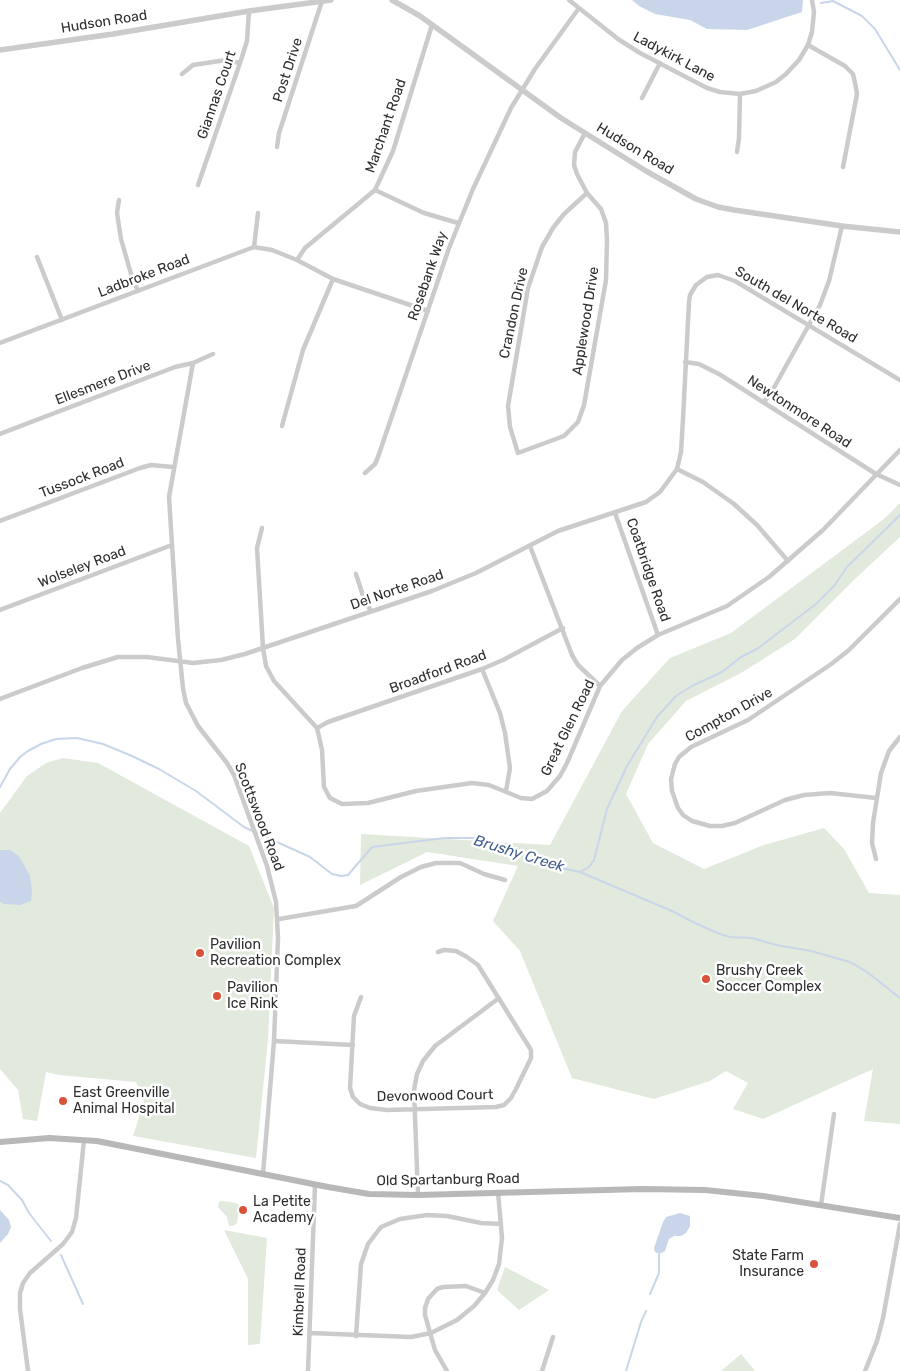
<!DOCTYPE html>
<html>
<head>
<meta charset="utf-8">
<style>
  body { margin:0 }
  canvas { display:block; background:#fff }
</style>
</head>
<body>
<canvas width="900" height="1371"></canvas>
<script>
const context = document.querySelector('canvas').getContext('2d');
context.lineJoin = 'round';
function fill(path, color) { context.fillStyle = color; context.fill(path, 'evenodd'); }
const toPath = rows => new Path2D(rows.map(r => 'M' + r).join(''));
function trace(path, color, width, dash) { context.strokeStyle = color; context.lineWidth = width; context.lineCap = dash ? 'butt' : 'round'; context.setLineDash(dash || []); context.stroke(path); }
function drawText(font, color, halo, rows, align = 'center') {
  context.font = font + ' Rubik,sans-serif'; context.lineWidth = 5; context.setLineDash([]); context.textBaseline = 'middle'; context.strokeStyle = halo; context.fillStyle = color; for (const [text, x, y, turn = 0] of rows) {
    context.save(); context.translate(x, y); context.rotate((+turn || 0) * Math.PI / 180); context.textAlign = isNaN(turn) ? turn : align; if (halo) context.strokeText(text, 0, 0); context.fillText(text, 0, 0); context.restore();
  }
}
const green = toPath([
  [900,503,900,537,856,578,795,639,741,673,686,701,648,744,626,794,653,843,704,869,764,845,824,828,844,849,869,893,900,895,900,1124,864,1121,873,1069,763,1119,733,1109,748,1083,726,1071,710,1081,654,1099,572,1078,520,951,493,921,518,866,427,852,360,885,361,834,550,845,622,711,670,658,731,633,884,519],
  [63,758,98,763,249,846,274,908,268,1040,256,1158,133,1136,144,1101,136,1082,59,1075,46,1072,37,1121,23,1119,18,1090,0,1069,0,813,27,776,46,763],
  [223,1201,236,1203,240,1206,237,1223,233,1226,229,1226,227,1217,218,1207,219,1202],
  [224,1230,267,1238,260,1344,248,1345,248,1279],
  [505,1267,549,1290,519,1310,497,1290],
  [741,1354,755,1371,721,1371]
]);
const water = toPath([
  [632,0,803,0,802,12,747,30,707,29,690,20,655,14,639,6],
  [0,850,10,850,19,856,30,876,32,890,31,901,20,905,4,904,0,902],
  [0,1210,9,1220,11,1227,8,1234,0,1243],
  [680,1213,690,1216,690,1226,686,1233,681,1236,674,1236,669,1239,665,1251,659,1254,655,1252,654,1248,663,1222,666,1217]
]);
const stream = toPath([
  [821,3,833,1,862,16,875,29,900,70],
  [0,787,10,769,20,757,28,751,41,744,56,739,77,738,103,744,132,756,159,769,196,791,244,827,310,857,332,874,341,876,348,875,372,847,444,838,474,838,551,866,580,872,672,911,695,923,720,934,730,937,752,938,776,945,811,951,850,962,867,972,900,998],
  [580,872,589,867,594,860,607,809,627,766,657,717,676,696,692,686,722,672,741,657,757,649,816,604,834,586,847,567,900,515],
  [0,1181,8,1185,22,1200,29,1213,51,1241],
  [61,1255,83,1304],
  [650,1294,659,1273,659,1254],
  [626,1371,641,1322,646,1311]
]);
const minor = toPath([
  [569,0,618,39,640,53,707,88,720,92,740,94,756,91,776,82,786,74,799,60,808,45,812,32,814,12,812,0],
  [808,45,845,66,853,74,855,83,857,94,843,167],
  [182,74,193,65,226,60,240,63],
  [642,98,660,63],
  [585,133,575,152,574,165,577,174,587,193,601,209,606,223,607,240,606,280,584,405,578,422,564,436,518,453,510,427,508,406,528,288,542,247,553,228,564,214,587,193],
  [277,147,279,133,322,1],
  [737,152,739,138,740,94],
  [198,185,240,63,247,41,249,11],
  [375,190,424,213,458,223],
  [119,200,117,213,121,239,131,274,138,291],
  [254,247,258,213],
  [37,257,62,320],
  [297,260,305,248,375,190,393,151,432,25],
  [0,343,254,247,272,250,297,260,333,279,428,311],
  [685,362,699,364,719,374,876,474,900,485],
  [193,363,169,497,178,639,183,688,186,703,198,726,227,763,234,775,267,866,276,902,278,938,274,1041,263,1174],
  [764,402,771,393,820,305,829,281,842,226],
  [282,426,303,350,333,279],
  [0,434,175,367,193,363,213,354],
  [677,469,703,482,734,504,757,525,788,561],
  [365,473,375,464,378,457,449,248,473,189,511,108,535,69,579,8],
  [615,513,658,635],
  [0,521,140,468,151,465,173,467],
  [262,528,257,548,263,648,266,666,274,681,317,728,322,750,324,787,330,798,342,804,368,803,416,791,472,783,489,785,521,798,532,799,547,791,560,776,567,763,600,686,622,660,637,648,658,635,727,606,769,577,823,530,900,450],
  [530,546,572,655,578,665,600,686],
  [356,574,364,599,371,611],
  [0,610,172,545],
  [482,669,500,713,505,733,510,768,506,791],
  [0,699,82,668,118,657,147,657,193,663,221,660,245,654,432,591,476,573,558,531,646,502,660,492,677,469,681,452,683,419,689,302,690,295,696,285,707,277,718,275,735,281,900,380],
  [317,728,328,722,482,669,503,660,563,628],
  [876,798,830,793,804,795,785,800,735,823,722,826,710,826,692,821,683,815,678,808,672,791,671,779,675,764,679,757,691,747,748,720,830,665,849,650,900,599],
  [876,859,872,843,873,823,881,773,889,751,900,737],
  [279,919,356,906,401,877,421,867,436,863,460,863,484,874,505,880],
  [361,997,354,1016,350,1088,353,1097,360,1104,370,1108,387,1110,496,1107,504,1105,511,1098,516,1089,531,1058,531,1050,478,965,467,957,456,951,444,950,438,952],
  [274,1041,353,1045],
  [418,1195,414,1090,417,1074,423,1061,435,1046,499,998],
  [821,1205,834,1114],
  [310,1333,411,1337,431,1333,457,1320,474,1306,485,1293,493,1280,499,1264,502,1238,498,1192],
  [356,1336,361,1264,368,1244,381,1227,400,1219,427,1215,447,1216,481,1223,501,1224],
  [28,1371,20,1309,20,1293,23,1283,30,1273,63,1244,72,1232,76,1218,84,1140],
  [308,1371,315,1185],
  [447,1371,435,1350,425,1315,425,1308,428,1299,437,1289,443,1287,466,1286,485,1293],
  [542,1371,553,1337],
  [865,1371,877,1341,883,1318,900,1224]
]);
const tertiary = toPath([
  [392,0,420,16,561,118,646,171,696,199,718,207,734,210,842,226,900,232],
  [0,50,113,34,249,11,331,0]
]);
const secondary = toPath([
  [0,1142,49,1138,97,1141,328,1187,369,1194,418,1195,642,1189,705,1190,763,1196,900,1218]
]);
const markers = [
  [200,953,5,"#db523a"],
  [706,979,5,"#db523a"],
  [217,996,5,"#db523a"],
  [63,1101,5,"#db523a"],
  [243,1210,5,"#db523a"],
  [814,1264,5,"#db523a"]
];
const streetNames = [
  ["Hudson Road",104,22,-9],
  ["Ladykirk Lane",674,57,28],
  ["Post Drive",288,70,-72],
  ["Giannas Court",217,95,-71],
  ["Marchant Road",386,126,-71],
  ["Hudson Road",635,149,31],
  ["Ladbroke Road",144,276,-21],
  ["Rosebank Way",428,276,-71],
  ["South del Norte Road",796,305,30],
  ["Crandon Drive",514,313,-78],
  ["Applewood Drive",586,321,-81],
  ["Ellesmere Drive",103,383,-21],
  ["Newtonmore Road",799,412,33],
  ["Tussock Road",82,478,-21],
  ["Wolseley Road",82,567,-21],
  ["Coatbridge Road",648,570,71],
  ["Del Norte Road",397,590,-19],
  ["Broadford Road",438,672,-20],
  ["Compton Drive",729,715,-29],
  ["Great Glen Road",568,728,-64],
  ["Scottswood Road",259,817,69],
  ["Devonwood Court",435,1096,-1],
  ["Old Spartanburg Road",448,1180,-1],
  ["Kimbrell Road",300,1292,-88]
];
const poiNames = [
  ["Pavilion",210,945],
  ["Recreation Complex",210,961],
  ["Brushy Creek",716,971],
  ["Soccer Complex",716,987],
  ["Pavilion",227,988],
  ["Ice Rink",227,1004],
  ["East Greenville",73,1093],
  ["Animal Hospital",73,1109],
  ["La Petite",253,1202],
  ["Academy",253,1218],
  ["State Farm",804,1256,"right"],
  ["Insurance",804,1272,"right"]
];
const waterNames = [
  ["Brushy Creek",519,854,17]
];
fill(green, '#e1eadc');
fill(water, '#c9d6e9');
trace(stream, '#c9d6e9', 2);
trace(minor, '#cbcbcb', 4.5);
trace(tertiary, '#cbcbcb', 5.5);
trace(secondary, '#b8b8b8', 6);
for (const [x, y, r, color] of markers) { const dot = new Path2D(); dot.arc(x, y, r, 0, 2 * Math.PI); context.fillStyle = color; context.fill(dot); trace(dot, '#fff', 2); }
drawText('14px', '#2e2e2e', '#fff', streetNames);
drawText('14px', '#2e2e2e', '#fff', poiNames, 'left');
drawText('italic 15px', '#415d8b', '#fff', waterNames);
</script>
</body>
</html>
